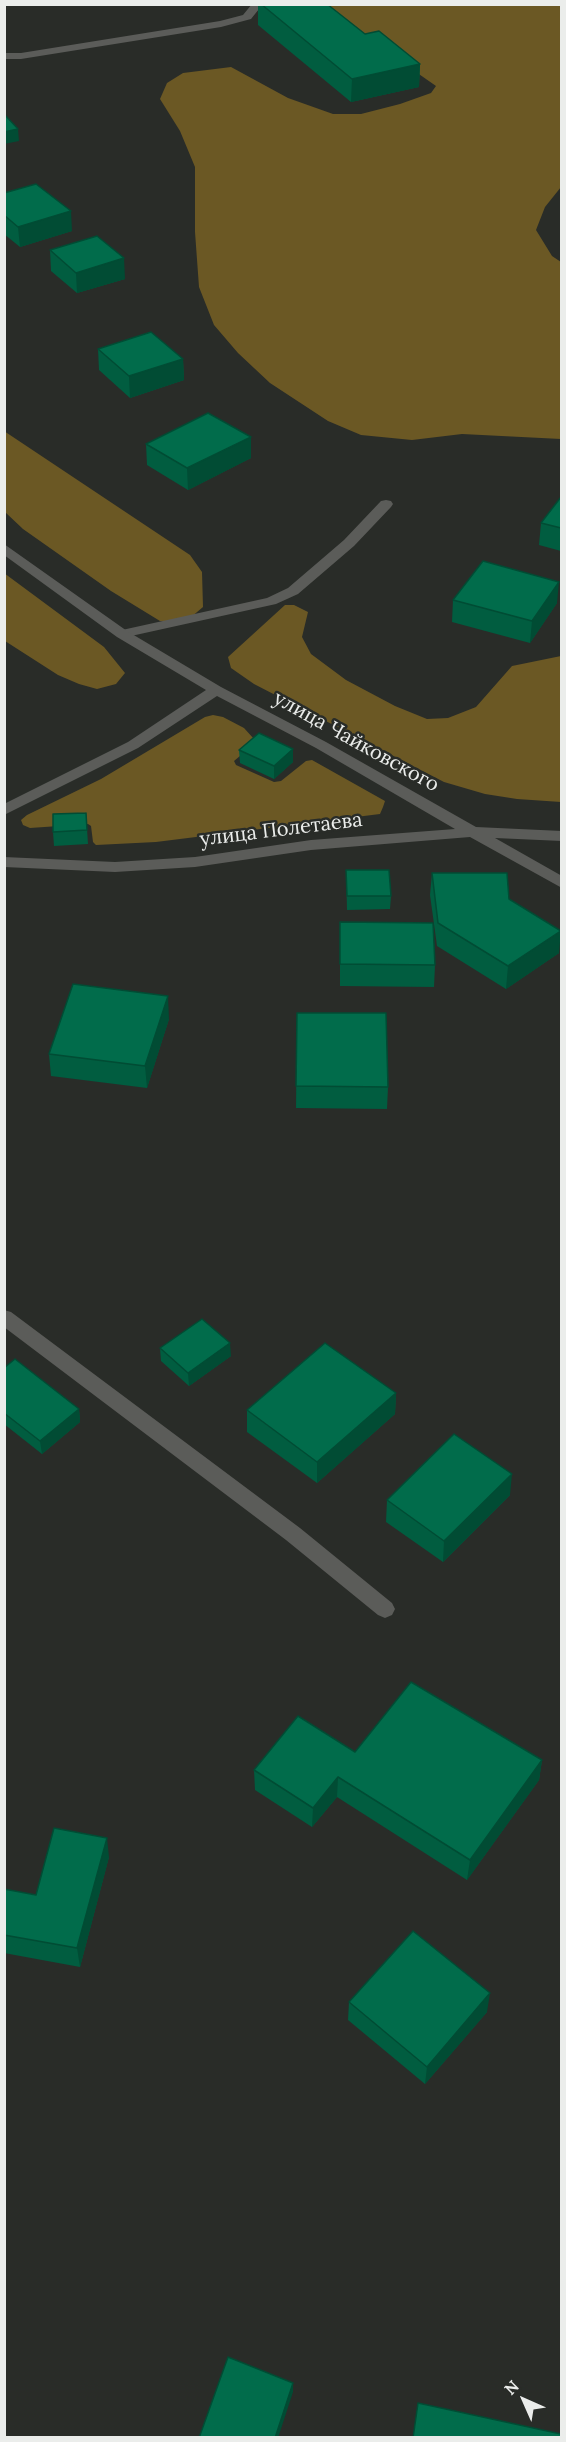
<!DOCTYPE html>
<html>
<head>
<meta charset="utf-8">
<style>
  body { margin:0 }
  #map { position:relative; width:566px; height:2442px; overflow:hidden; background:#292c28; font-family:Lora,serif }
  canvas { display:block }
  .frame { position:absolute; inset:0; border:6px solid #ebedeb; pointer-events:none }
  .north { position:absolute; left:494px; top:2370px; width:60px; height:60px; -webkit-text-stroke:4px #292c28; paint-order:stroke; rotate:315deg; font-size:16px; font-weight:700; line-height:24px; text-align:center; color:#ebedeb }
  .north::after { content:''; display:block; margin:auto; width:21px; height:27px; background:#ebedeb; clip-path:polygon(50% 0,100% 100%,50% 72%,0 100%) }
</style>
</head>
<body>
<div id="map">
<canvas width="566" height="2442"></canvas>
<div class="frame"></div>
<div class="north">N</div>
</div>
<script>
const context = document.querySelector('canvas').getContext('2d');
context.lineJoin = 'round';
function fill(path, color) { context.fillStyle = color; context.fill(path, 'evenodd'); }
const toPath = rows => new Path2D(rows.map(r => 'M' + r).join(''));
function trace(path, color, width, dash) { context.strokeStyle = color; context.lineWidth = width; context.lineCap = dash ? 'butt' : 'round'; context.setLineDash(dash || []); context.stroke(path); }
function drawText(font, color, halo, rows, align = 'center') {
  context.font = font + ' Lora,serif'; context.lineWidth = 5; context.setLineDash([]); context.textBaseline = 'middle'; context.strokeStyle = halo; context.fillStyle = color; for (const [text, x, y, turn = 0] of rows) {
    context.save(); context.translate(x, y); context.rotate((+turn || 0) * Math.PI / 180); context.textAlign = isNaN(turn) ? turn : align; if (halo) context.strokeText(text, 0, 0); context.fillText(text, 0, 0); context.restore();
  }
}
const forest = toPath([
  [320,5,560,5,561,187,545,207,536,230,552,256,561,262,561,439,462,434,412,440,361,435,328,421,270,383,238,353,214,325,199,287,195,232,195,167,180,131,160,99,167,83,183,73,231,67,288,98,333,114,361,114,400,104,431,93,436,86],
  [4,431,190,555,202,572,203,607,190,618,178,622,160,621,111,591,23,529,5,512],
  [4,573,104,647,125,673,116,684,97,689,79,684,58,675,5,641],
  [285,605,294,605,308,612,302,637,311,654,346,680,395,706,427,719,448,718,476,707,512,666,561,656,561,802,517,799,485,794,444,782,254,684,231,668,228,657],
  [213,715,223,717,244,728,254,739,253,745,234,761,236,765,274,782,281,781,306,761,312,760,385,801,383,807,380,814,156,842,96,845,93,842,91,826,88,824,30,828,23,825,21,820,27,815,101,779,205,717]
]);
const lane = toPath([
  [252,4,263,4,251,19,221,27,21,59,4,59,4,53,21,53,220,21,243,15,252,4],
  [386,500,391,501,393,504,391,507,354,546,298,594,276,604,122,638,115,634,122,630,267,598,288,588,344,540,381,501,386,500],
  [4,1310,11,1312,300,1528,392,1603,395,1609,392,1615,385,1618,378,1615,286,1540,4,1327,4,1310]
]);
const street = toPath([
  [4,544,127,631,221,687,326,742,476,827,562,831,562,841,495,838,562,876,562,888,470,837,311,850,195,867,115,872,4,867,4,857,115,862,195,857,311,840,455,829,316,748,217,696,138,748,4,815,4,804,128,742,206,690,117,637,4,555,4,544]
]);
const wall = toPath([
  [258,4,327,4,365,34,420,64,419,87,351,102,258,25],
  [4,193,72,231,20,247,4,234],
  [50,250,125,279,77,293,51,271],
  [98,349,183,359,184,380,130,398,99,370],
  [146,444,251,458,188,490,147,465],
  [561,497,561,551,539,545,541,523],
  [453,600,557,603,530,643,452,622],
  [239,750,293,762,274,779,240,763],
  [86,813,88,844,54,846,53,832],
  [346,870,391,896,390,909,347,910],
  [432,873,509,899,559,953,506,989,437,946,430,895],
  [340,922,435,965,434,987,340,986],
  [297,1013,388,1087,387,1109,296,1108],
  [169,1019,147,1088,51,1076,49,1054],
  [160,1348,231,1356,189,1386,161,1361],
  [4,1368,79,1409,80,1422,42,1454,4,1424],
  [396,1393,395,1414,317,1483,247,1432,247,1410],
  [510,1495,443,1562,386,1522,387,1500],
  [355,1752,542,1760,539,1780,467,1880,337,1797,312,1827,255,1790,254,1770],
  [109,1857,80,1967,4,1953,4,1889,36,1895],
  [349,2002,487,2012,425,2084,348,2020]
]);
const shadedWall = toPath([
  [420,64,419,87,351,102,352,79],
  [18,129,19,141,4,144,4,132],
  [71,211,72,231,20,247,18,227],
  [124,258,125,279,77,293,76,273],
  [183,359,184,380,130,398,129,376],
  [251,437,251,458,188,490,187,468],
  [559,582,557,603,530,643,532,621],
  [293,749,293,762,274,779,274,766],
  [561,931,559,953,506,989,508,966],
  [168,996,169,1019,147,1088,145,1066],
  [230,1343,231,1356,189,1386,188,1373],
  [396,1393,395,1414,317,1483,317,1462],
  [79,1409,80,1422,42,1454,40,1441],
  [512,1474,510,1495,443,1562,444,1541],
  [542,1760,539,1780,467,1880,470,1860],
  [338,1777,337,1797,312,1827,313,1808],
  [107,1838,109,1857,80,1967,77,1948],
  [490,1993,487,2012,425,2084,427,2067],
  [293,2383,293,2392,278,2438,275,2438]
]);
const building = toPath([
  [261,4,327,4,365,34,379,31,420,64,352,79,261,4],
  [4,114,18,129,4,132,4,114],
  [36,184,71,211,18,227,4,215,4,193,36,184],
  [97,236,124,258,76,273,50,250,97,236],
  [151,332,183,359,129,376,98,349,151,332],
  [208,413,251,437,187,468,146,444,208,413],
  [561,497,561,528,541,523,561,497],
  [483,561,559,582,532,621,453,600,483,561],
  [259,733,293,749,274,766,239,750,259,733],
  [86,813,87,830,53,832,53,814,86,813],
  [346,870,389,870,391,896,347,896,346,870],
  [432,873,507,873,509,899,561,931,508,966,438,923,432,873],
  [340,922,433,923,435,965,340,964,340,922],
  [73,984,168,996,145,1066,49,1054,73,984],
  [297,1013,386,1013,388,1087,296,1086,297,1013],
  [202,1319,230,1343,188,1373,160,1348,202,1319],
  [325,1343,396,1393,317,1462,247,1410,325,1343],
  [15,1359,79,1409,40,1441,4,1413,4,1368,15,1359],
  [454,1434,512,1474,444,1541,387,1500,454,1434],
  [411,1682,542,1760,470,1860,338,1777,313,1808,254,1770,298,1716,355,1752,411,1682],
  [54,1828,107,1838,77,1948,4,1935,4,1889,36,1895,54,1828],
  [413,1931,490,1993,427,2067,349,2002,413,1931],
  [228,2357,293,2383,275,2438,199,2438,228,2357],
  [418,2403,561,2434,561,2438,413,2438,418,2403]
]);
const streetNames = [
  ["улица Чайковского",356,742,29],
  ["улица Полетаева",281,830,-7]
];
fill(forest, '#6b5824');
fill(lane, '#5b5c59');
fill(street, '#5b5c59');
fill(wall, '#015d40');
fill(shadedWall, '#014c34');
fill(building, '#016c4b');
trace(building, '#014c34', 1.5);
drawText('20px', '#ebedeb', '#292c28', streetNames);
</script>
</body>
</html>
